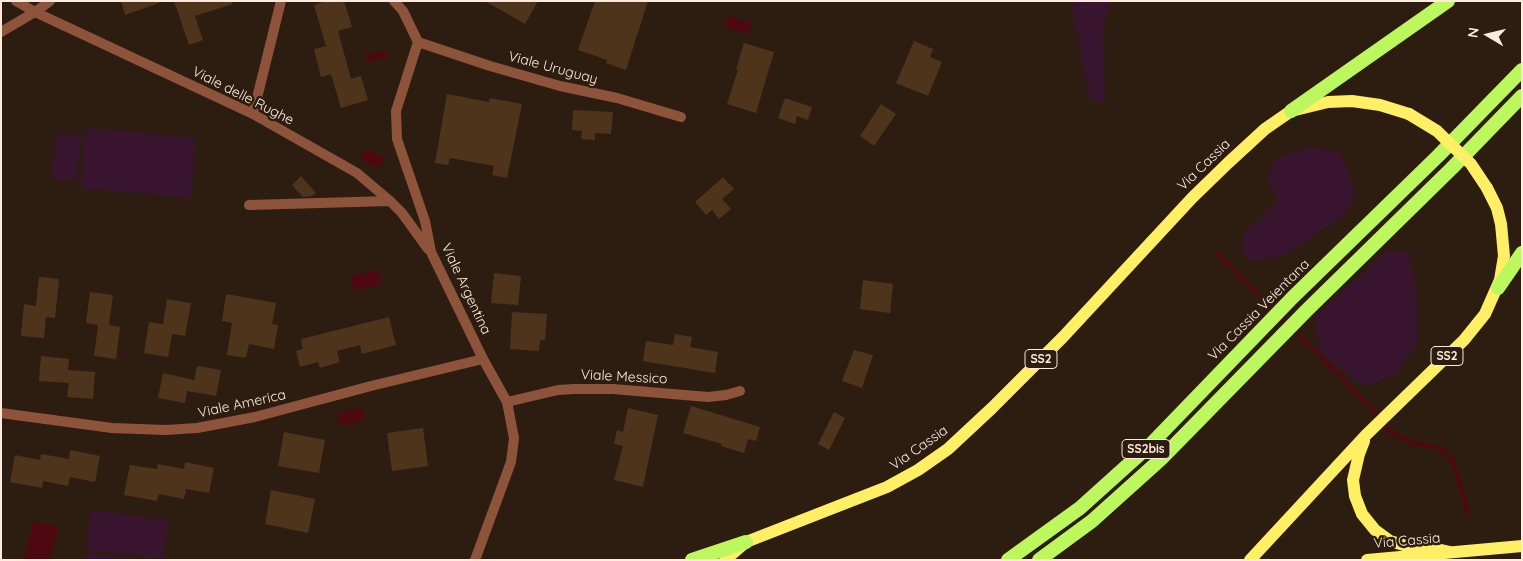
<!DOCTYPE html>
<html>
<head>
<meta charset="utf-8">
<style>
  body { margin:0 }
  #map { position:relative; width:1523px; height:561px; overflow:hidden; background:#2d1d11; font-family:Quicksand,sans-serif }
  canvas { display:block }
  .frame { position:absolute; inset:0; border:2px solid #ffeadd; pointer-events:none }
  .north { position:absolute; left:1463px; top:10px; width:50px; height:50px; -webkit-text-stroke:4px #2d1d11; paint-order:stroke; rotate:279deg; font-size:14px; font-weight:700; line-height:20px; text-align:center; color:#ffeadd }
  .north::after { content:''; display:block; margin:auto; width:18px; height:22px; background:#ffeadd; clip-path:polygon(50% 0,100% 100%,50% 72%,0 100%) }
</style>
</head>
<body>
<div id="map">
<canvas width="1523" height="561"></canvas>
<div class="frame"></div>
<div class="north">N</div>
</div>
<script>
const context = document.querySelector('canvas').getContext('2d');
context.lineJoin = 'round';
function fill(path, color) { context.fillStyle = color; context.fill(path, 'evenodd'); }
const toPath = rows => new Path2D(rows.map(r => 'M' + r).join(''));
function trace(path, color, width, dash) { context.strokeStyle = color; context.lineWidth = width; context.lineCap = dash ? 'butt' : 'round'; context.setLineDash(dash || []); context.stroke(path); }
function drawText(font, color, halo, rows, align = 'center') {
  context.font = font + ' Quicksand,sans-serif'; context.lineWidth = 5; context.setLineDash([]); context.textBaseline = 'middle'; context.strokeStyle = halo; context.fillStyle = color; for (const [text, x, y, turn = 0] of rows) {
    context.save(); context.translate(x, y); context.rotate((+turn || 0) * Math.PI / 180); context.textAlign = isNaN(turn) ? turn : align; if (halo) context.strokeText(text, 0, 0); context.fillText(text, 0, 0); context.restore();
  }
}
const green = toPath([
  [1074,1,1112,1,1102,28,1105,97,1099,102,1090,100,1073,14],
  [86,128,196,138,191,198,81,188],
  [57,132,81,135,76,181,51,178],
  [1310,147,1340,153,1356,194,1345,215,1283,256,1250,261,1242,250,1244,232,1259,220,1278,201,1268,181,1274,160],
  [1409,251,1417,299,1417,344,1395,374,1372,385,1357,382,1320,351,1314,317,1386,252],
  [91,510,168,520,163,559,86,550],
  [86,553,139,560,85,560]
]);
const water = toPath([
  [728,16,752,23,748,34,724,27],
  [386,50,388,57,366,62,364,55],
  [366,149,385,158,380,168,361,160],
  [378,270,381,285,354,291,351,276],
  [362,407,365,420,340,426,337,413],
  [33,521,58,527,50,560,24,560]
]);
const stream = toPath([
  [1216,252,1372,409,1389,430,1403,439,1413,443,1440,448,1449,455,1453,461,1468,513]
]);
const building = toPath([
  [121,1,158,1,159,3,125,15],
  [174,1,232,1,232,4,195,16,203,40,189,45],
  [326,1,344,1,352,27,338,31,351,79,361,76,368,100,341,108,331,74,321,77,314,49,326,46,314,5],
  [485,1,538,1,525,24],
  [595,1,648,1,626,70,606,63,607,60,578,50],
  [914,41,933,49,930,57,942,62,928,96,896,83],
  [744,43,774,52,756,113,727,104,738,70,736,69],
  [447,94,489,102,490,98,522,104,507,178,492,175,494,166,450,158,448,165,435,163],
  [785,98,812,107,808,120,797,116,795,124,778,118],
  [881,104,896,114,874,146,860,136],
  [573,110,613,112,611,134,595,133,595,140,581,139,582,131,572,130],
  [301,176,316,193,312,196,303,197,292,185],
  [723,177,734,189,722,199,731,209,719,219,712,210,706,215,695,202],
  [494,273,521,276,518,305,491,303],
  [39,277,59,279,55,318,46,317,44,338,21,336,24,304,36,306],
  [863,280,893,284,890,313,860,309],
  [90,292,113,295,109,325,120,327,116,359,94,356,98,325,86,323],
  [226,294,276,303,272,324,278,325,274,349,249,344,246,358,227,355,232,323,222,321],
  [167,299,191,303,185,336,172,334,168,357,144,353,149,322,163,324],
  [512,312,547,314,545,340,540,340,539,351,510,349],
  [389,317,396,345,362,354,360,345,337,351,340,362,320,368,318,362,300,367,296,351,303,349,301,339],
  [675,334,692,337,690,347,718,352,715,373,643,361,646,341,673,345],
  [854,350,873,355,862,388,842,381],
  [41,356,69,359,68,370,95,372,93,399,67,397,69,383,39,381],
  [197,366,221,370,216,396,187,391,185,403,158,398,163,373,194,380],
  [691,406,760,427,756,441,748,439,744,453,721,446,722,444,683,433],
  [628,408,658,415,643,487,614,480,623,446,614,444,617,430,623,432],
  [834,412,845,418,829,450,818,444],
  [423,428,428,466,392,471,387,433],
  [284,432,325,440,319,473,278,466],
  [70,450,100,456,95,482,70,477,68,486,43,481,42,488,10,482,15,455,40,460,41,454,69,459],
  [185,462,214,468,209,493,186,489,184,499,159,494,157,501,124,495,130,465,157,469,158,464,184,469],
  [271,490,315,499,308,533,265,524]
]);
const minor = toPath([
  [16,1,35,12,253,114,357,173,390,201,402,213,428,249],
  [394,1,403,11,418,42,396,111,397,139,425,221,431,252,483,359,507,402,514,438,511,462,475,560],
  [1,32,35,12,50,1],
  [418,42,490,66,560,86,617,98,681,117],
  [253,114,281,1],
  [249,205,390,201],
  [507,402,558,390,574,389,613,389,708,397,726,395,740,391],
  [1,413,112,428,166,430,197,428,255,417,371,386,483,359]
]);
const primary = toPath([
  [1364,441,1359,454,1353,480,1355,496,1362,514,1375,530,1390,541,1407,546,1428,547,1450,552],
  [725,560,746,542,887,487,918,470,948,449,992,408,1063,337,1192,198,1228,163,1265,129,1291,111,1328,102,1352,101,1380,105,1409,114],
  [1250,560,1366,435,1464,340,1485,314,1500,280,1504,256,1501,224,1497,208,1487,188],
  [1367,560,1522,546]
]);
const trunk = toPath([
  [1291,111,1448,1],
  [1498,288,1522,253],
  [692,560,746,542],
  [1008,560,1080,508,1150,445,1293,297,1439,155,1522,70],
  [1039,560,1092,521,1161,459,1307,310,1452,168,1522,96]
]);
const primaryBridge = toPath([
  [1409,114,1437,131,1471,164,1487,188]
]);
const shields = [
  [1447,356,32],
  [1041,359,32],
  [1146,449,48]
];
const shieldNames = [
  ["SS2",1447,356],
  ["SS2",1041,359],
  ["SS2bis",1146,449]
];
const streetNames = [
  ["Viale Uruguay",553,68,15],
  ["Viale delle Rughe",243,96,27],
  ["Via Cassia",1204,165,-44],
  ["Viale Argentina",466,289,65],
  ["Via Cassia Veientana",1259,310,-45],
  ["Viale Messico",624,377,3],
  ["Viale America",242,404,-12],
  ["Via Cassia",919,448,-35],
  ["Via Cassia",1407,541,-5]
];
fill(green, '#38142f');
fill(water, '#4e0910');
trace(stream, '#4e0910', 4.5);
fill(building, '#4f341c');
trace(minor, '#8e543b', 10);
trace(primary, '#ffef64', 12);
trace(trunk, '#bdf75e', 14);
trace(primaryBridge, '#ffef64', 12);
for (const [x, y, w] of shields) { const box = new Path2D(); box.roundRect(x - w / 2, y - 9.5, w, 19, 4); context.fillStyle = '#2d1d11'; context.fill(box); trace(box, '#ffeadd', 1); }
drawText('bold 12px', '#ffeadd', null, shieldNames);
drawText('14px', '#ffeadd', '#2d1d11', streetNames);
</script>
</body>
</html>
